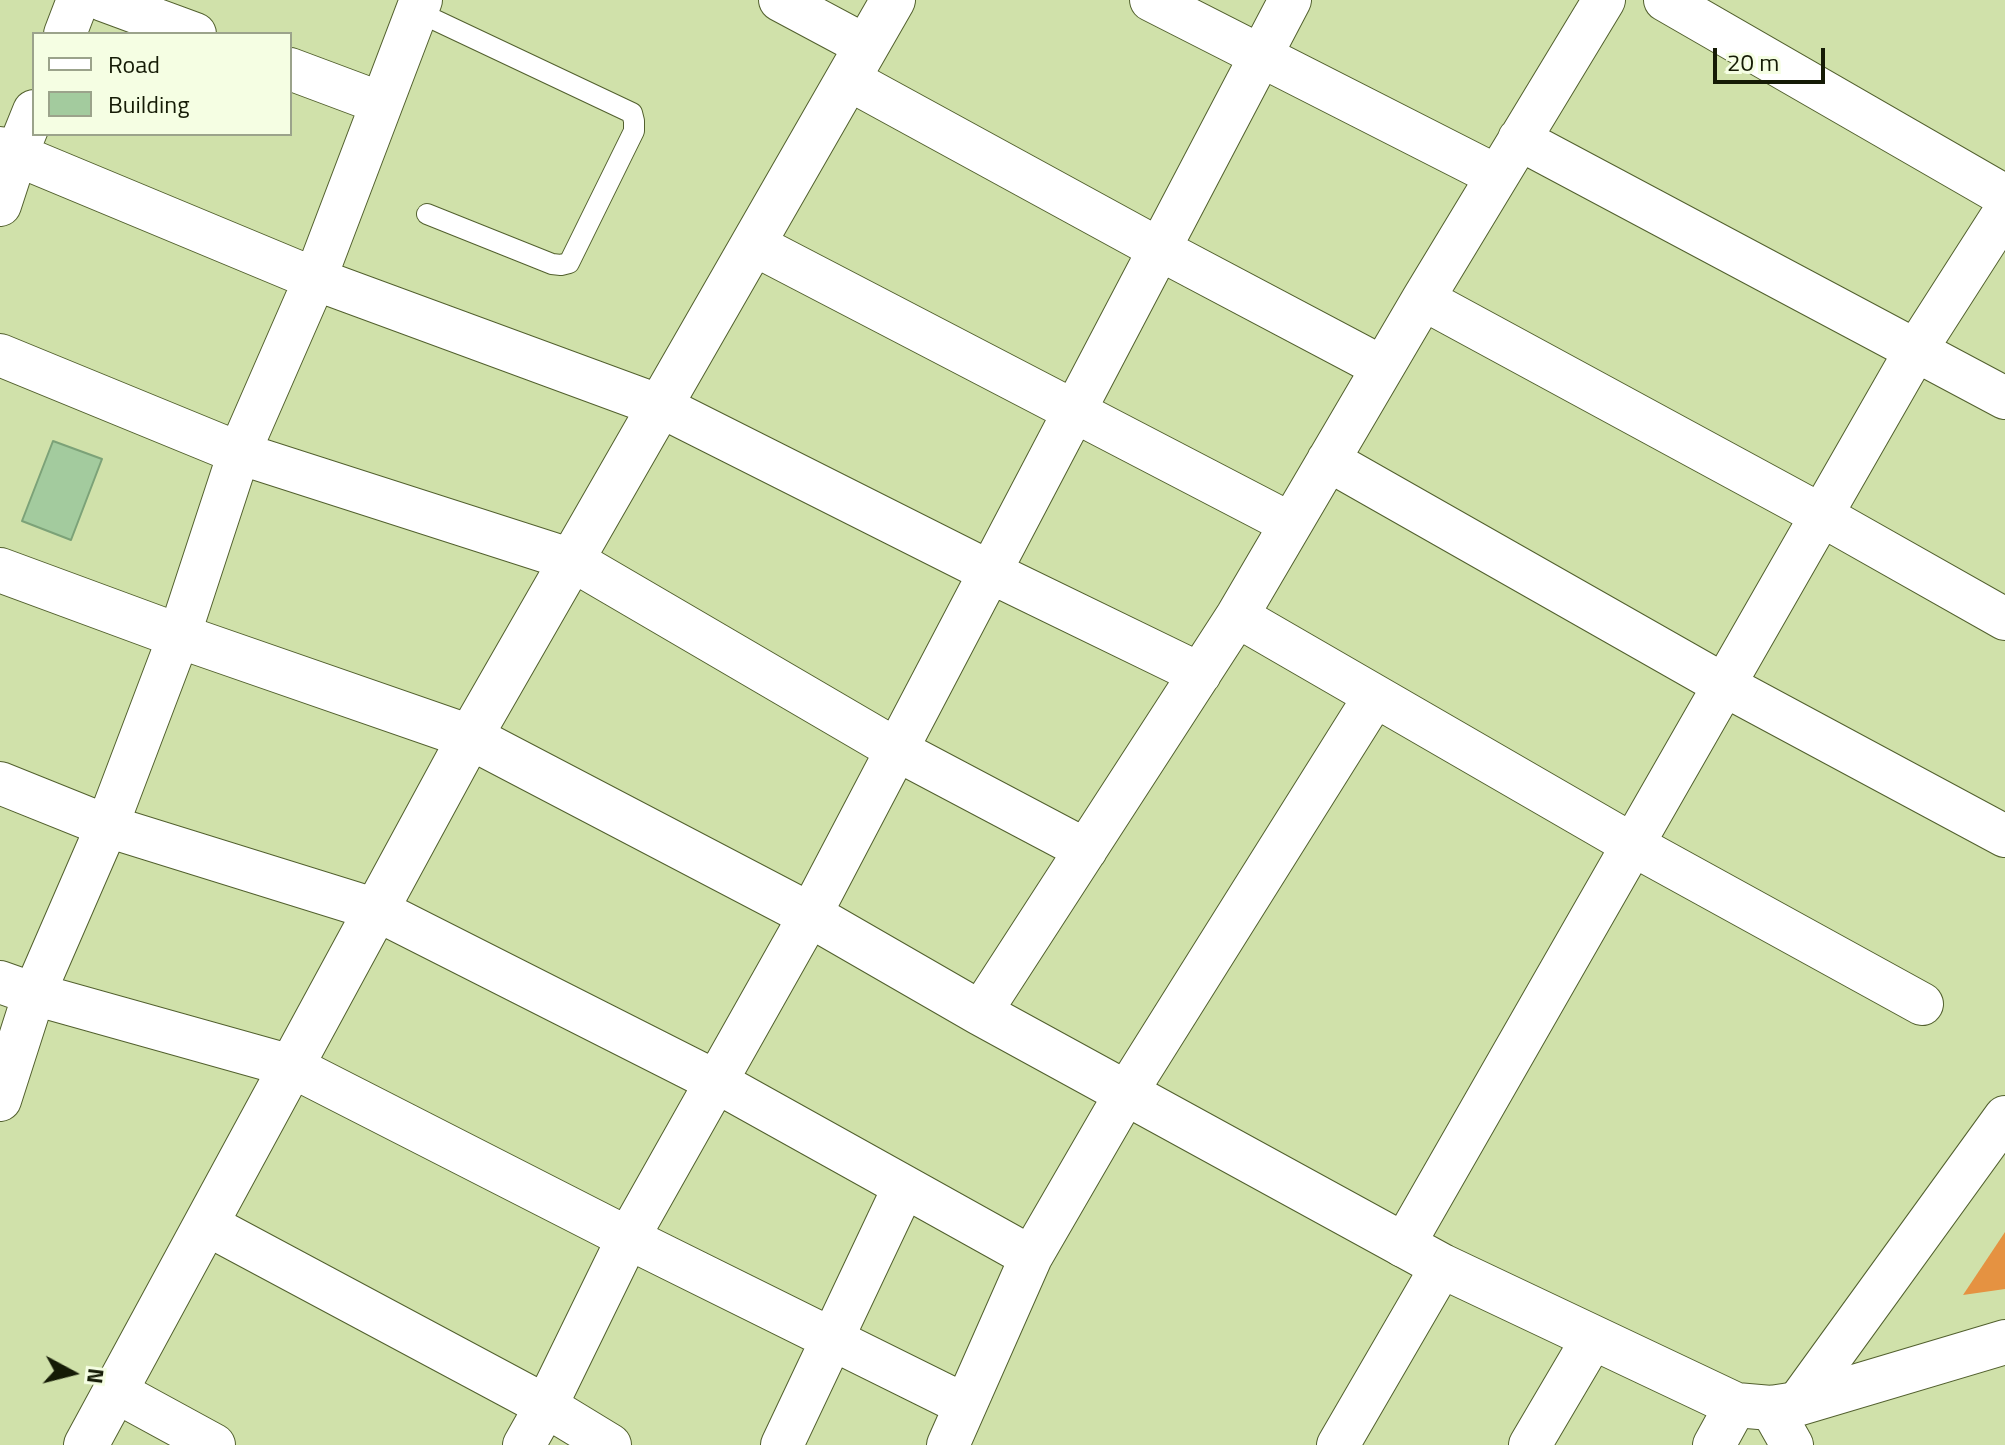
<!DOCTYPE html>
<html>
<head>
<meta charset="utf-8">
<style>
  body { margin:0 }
  #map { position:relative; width:2005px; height:1445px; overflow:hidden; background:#d0e1aa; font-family:"Titillium Web",sans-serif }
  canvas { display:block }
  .legend { position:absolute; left:32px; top:32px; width:260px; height:104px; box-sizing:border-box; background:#f5fee3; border:2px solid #9ba38b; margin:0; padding:10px 14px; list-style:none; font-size:24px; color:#151b06 }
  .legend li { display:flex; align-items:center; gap:16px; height:40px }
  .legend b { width:40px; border:2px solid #9ba38b }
  .north { position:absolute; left:32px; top:1333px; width:80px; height:80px; -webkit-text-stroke:6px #f5fee3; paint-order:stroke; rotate:97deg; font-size:22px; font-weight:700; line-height:32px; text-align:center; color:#151b06 }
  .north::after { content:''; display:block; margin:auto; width:28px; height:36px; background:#151b06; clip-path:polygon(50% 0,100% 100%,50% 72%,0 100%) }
  .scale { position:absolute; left:1713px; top:48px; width:112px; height:36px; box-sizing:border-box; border:4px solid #151b06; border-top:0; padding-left:10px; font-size:24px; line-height:28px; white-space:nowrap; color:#151b06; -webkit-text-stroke:6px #f5fee3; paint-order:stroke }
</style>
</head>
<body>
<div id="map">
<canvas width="2005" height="1445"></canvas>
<ul class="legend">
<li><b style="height:10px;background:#fff"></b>Road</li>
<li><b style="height:22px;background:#a3cb9e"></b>Building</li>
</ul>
<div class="north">N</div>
<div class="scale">20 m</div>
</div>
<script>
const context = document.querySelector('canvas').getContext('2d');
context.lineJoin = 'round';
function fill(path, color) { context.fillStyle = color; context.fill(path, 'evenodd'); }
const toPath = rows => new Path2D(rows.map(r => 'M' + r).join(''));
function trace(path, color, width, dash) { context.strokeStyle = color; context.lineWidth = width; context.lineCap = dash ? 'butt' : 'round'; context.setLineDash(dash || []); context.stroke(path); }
const green = toPath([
  [2005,1232,2005,1289,1963,1295]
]);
const building = toPath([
  [53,441,102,459,71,540,22,521,53,441]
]);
const service = toPath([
  [416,11,632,113,634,121,634,131,569,263,561,265,552,264,427,214]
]);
const minor = toPath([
  [103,0,195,34],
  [780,0,866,46],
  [1151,0,1497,176],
  [1665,0,2005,196],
  [65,34,78,0],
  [290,69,381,103],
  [848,79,1159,249,1382,367],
  [1519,139,2005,398],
  [0,148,315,279,660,406,990,572,1200,674],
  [0,205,17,153,34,111],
  [753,244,1291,524],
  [1423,299,1821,515,2005,619],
  [0,355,239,453,572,560,897,750,1086,850],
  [1328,460,1724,685,2005,836],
  [1237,616,1633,845,1922,1004],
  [0,783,107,826,377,910,715,1081,1031,1257],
  [0,982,34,994,291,1066,628,1238,965,1405],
  [980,1013,1237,616,1423,299,1604,0],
  [0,1100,34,994,107,826,179,636,239,453,315,279,421,0],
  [206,1224,546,1406,610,1445],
  [1403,1246,1916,350,2005,211],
  [115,1391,214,1445],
  [1797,1404,2005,1117],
  [1771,1408,1792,1445],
  [524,1445,546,1406,628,1238,810,915,1290,0],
  [782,1445,904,1187],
  [948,1445,1031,1257,1126,1093,1375,696],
  [1338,1445,1442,1266],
  [1530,1445,1593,1338],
  [1714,1445,1736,1405]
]);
const tertiary = toPath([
  [0,570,179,636,470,737,810,915,980,1013,1442,1266,1736,1405,1771,1408,1797,1404,2005,1342]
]);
const secondary = toPath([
  [86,1445,470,737,893,0]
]);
fill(green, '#e59241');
fill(building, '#a3cb9e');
trace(building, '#7ca278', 2);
trace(service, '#52602e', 22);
trace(minor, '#52602e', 44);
trace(tertiary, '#52602e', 46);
trace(secondary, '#52602e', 46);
trace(service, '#fff', 20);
trace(minor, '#fff', 42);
trace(tertiary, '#fff', 44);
trace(secondary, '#fff', 44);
</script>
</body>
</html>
